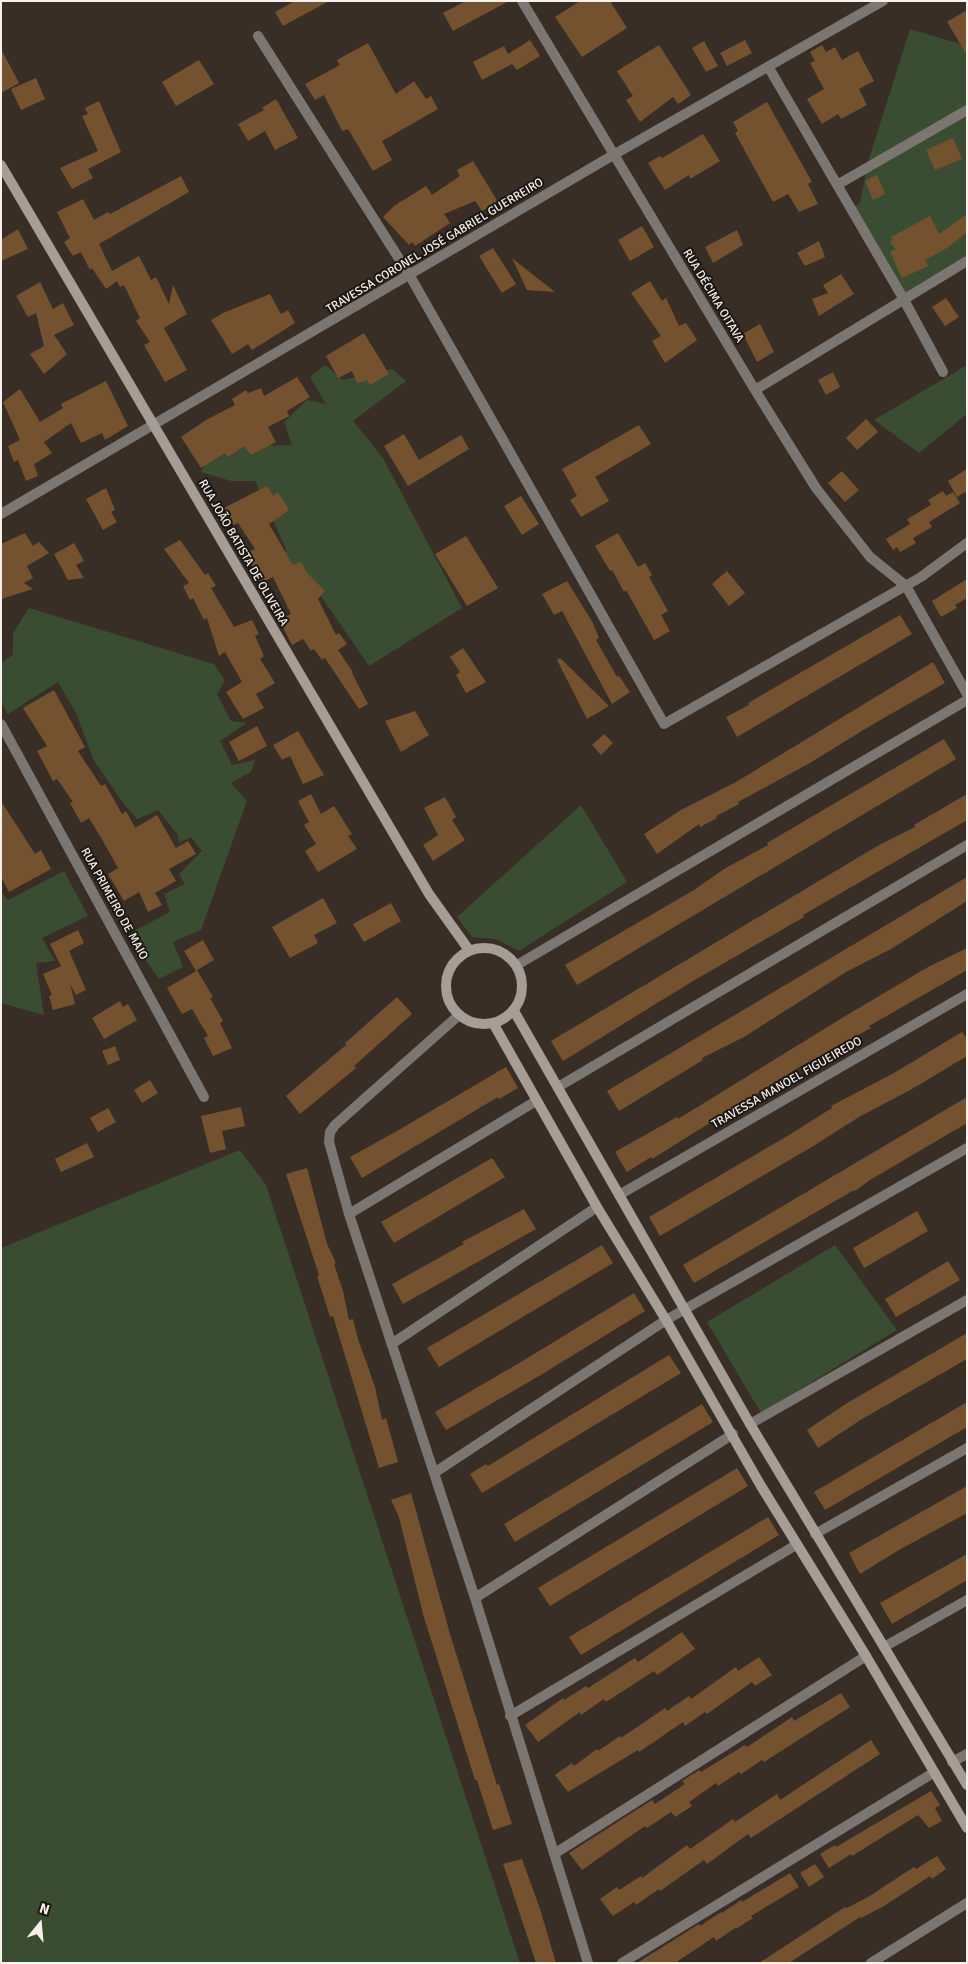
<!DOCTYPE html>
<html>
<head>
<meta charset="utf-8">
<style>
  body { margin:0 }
  #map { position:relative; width:968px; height:1964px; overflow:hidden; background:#382e26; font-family:Signika,sans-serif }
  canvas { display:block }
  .frame { position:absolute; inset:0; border:2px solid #f7f1eb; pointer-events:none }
  .north { position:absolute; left:15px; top:1899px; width:50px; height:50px; -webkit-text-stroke:4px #1c1714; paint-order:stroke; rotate:17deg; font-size:14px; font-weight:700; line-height:20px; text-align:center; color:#f7f1eb }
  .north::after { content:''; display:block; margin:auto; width:18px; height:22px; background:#f7f1eb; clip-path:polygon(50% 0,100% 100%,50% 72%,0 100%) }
</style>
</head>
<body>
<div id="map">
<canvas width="968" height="1964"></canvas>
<div class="frame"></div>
<div class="north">N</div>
</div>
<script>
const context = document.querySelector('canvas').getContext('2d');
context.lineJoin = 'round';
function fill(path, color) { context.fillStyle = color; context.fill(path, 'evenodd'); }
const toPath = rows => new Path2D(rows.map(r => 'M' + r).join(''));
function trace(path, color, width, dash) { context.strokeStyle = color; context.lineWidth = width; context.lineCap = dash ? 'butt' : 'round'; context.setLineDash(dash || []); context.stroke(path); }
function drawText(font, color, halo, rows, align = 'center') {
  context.font = font + ' Signika,sans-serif'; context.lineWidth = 4; context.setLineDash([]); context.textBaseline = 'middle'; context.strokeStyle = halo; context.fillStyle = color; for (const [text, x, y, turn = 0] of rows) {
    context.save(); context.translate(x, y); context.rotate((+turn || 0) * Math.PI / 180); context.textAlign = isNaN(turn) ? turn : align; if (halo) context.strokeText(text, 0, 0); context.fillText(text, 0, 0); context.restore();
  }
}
const green = toPath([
  [910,29,967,46,967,261,903,298,851,209,860,203,868,162],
  [325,365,343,380,392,369,406,381,353,421,383,458,462,608,369,666,308,577,268,560,287,551,255,481,231,481,201,472,213,447,292,445,284,422,307,400,326,404,310,377],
  [967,365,967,414,919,453,874,420],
  [29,608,214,664,225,681,217,694,231,721,247,723,220,741,232,765,255,760,251,772,231,783,247,801,201,930,173,942,183,967,159,979,128,934,170,912,164,894,185,884,179,874,202,851,191,837,179,843,178,835,158,810,137,819,124,804,94,761,76,713,58,682,8,714,1,702,1,663,13,655,13,633],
  [581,805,627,882,519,951,496,939,472,937,457,917],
  [64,871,88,916,42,938,55,961,36,963,44,1015,1,1003,1,892,8,900],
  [240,1150,266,1185,520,1963,1,1963,1,1248],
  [835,1245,897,1330,761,1413,707,1322]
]);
const building = toPath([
  [295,1,329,1,283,26,275,12],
  [466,1,509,1,453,31,443,13],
  [580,1,610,1,627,28,582,57,555,17],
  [967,10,967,55,947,22],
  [530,40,540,56,517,70,512,64,482,80,473,62,504,46,508,54],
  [745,40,752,53,727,66,720,53],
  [704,41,718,66,706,72,692,48],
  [368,43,396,94,414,81,426,99,431,96,438,109,382,141,392,160,373,171,348,129,342,131,324,95,315,100,305,84,340,65,337,60],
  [659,45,691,95,678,104,673,97,640,122,626,100,633,96,617,71],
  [822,45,826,52,835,47,842,60,858,51,874,81,859,89,867,105,841,119,838,114,822,124,807,99,824,89,810,63,815,61,810,52],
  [1,49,19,83,1,93],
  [199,60,214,84,176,106,162,82],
  [36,78,45,99,21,110,11,89],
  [276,99,298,138,275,150,265,131,248,141,238,124,264,110,262,108],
  [99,101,121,152,88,169,93,178,72,189,60,168,98,151,82,116,88,114,85,108],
  [767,102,812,182,808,184,818,204,799,212,788,194,773,202,735,133,738,131,733,122],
  [703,134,720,161,690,179,689,175,665,190,648,163,660,156,662,158],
  [953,138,962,159,935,170,926,150],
  [473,161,498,202,482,211,475,201,444,214,450,223,415,246,412,242,409,245,383,217,394,206,426,186,432,195,460,176,457,170],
  [877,175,885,194,873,200,865,181],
  [181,176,189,192,99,244,112,271,139,256,151,280,156,277,169,304,173,285,187,314,164,328,187,370,165,382,144,345,150,342,136,321,140,318,124,285,120,287,117,281,106,289,92,268,90,270,81,252,73,256,64,242,70,238,57,212,83,199,94,220,108,212,110,214],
  [967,214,967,232,947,248,925,260,928,266,902,278,890,252,896,249,890,242,893,240,891,237,930,216,939,234],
  [642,226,654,247,630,261,618,240],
  [18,229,28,249,1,261,1,240],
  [737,230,743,245,713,263,705,247],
  [819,241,825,257,805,266,797,253],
  [493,248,516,284,502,293,479,256],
  [512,258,555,292,527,290],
  [841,274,854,294,819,316,812,299,828,293,823,285],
  [650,281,662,301,666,298,679,326,686,323,697,340,665,363,652,341,661,336,631,293],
  [40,282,53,309,63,303,74,325,54,335,67,354,44,374,30,354,44,346,36,313,28,317,16,296],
  [270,294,281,314,288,310,295,323,252,350,248,344,232,354,211,320,223,313],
  [946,298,959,317,945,326,932,307],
  [760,324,774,352,757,362,743,334],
  [364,333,389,374,370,385,367,380,357,383,352,371,338,378,326,356],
  [833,372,840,387,826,395,818,380],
  [297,377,310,397,287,411,289,416,268,427,276,442,251,455,244,446,228,457,225,453,201,468,181,437,206,420,235,405,232,399,246,390,248,393,261,388,264,396],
  [106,381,128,426,105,440,102,433,81,443,71,423,44,442,52,453,34,464,38,476,26,481,18,460,14,462,8,446,20,440,3,402,20,389,40,422,63,408,61,404],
  [866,419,878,432,857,450,846,438],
  [639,425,651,444,595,477,609,501,581,517,570,500,577,496,562,469],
  [404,434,419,460,461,435,469,449,408,486,384,446],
  [967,469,967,491,957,497,948,481],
  [842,471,859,490,845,502,828,483],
  [267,486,273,496,278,492,289,510,269,524,293,565,301,562,307,573,325,591,318,599,336,635,339,633,347,644,338,650,353,672,352,673,368,704,359,709,325,658,322,660,314,649,311,651,303,639,292,645,279,620,291,614,273,577,261,583,245,553,255,549,238,523,234,525,224,508],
  [106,488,115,510,111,512,117,522,103,530,86,499],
  [943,491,946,496,953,492,960,503,929,522,932,527,913,538,916,543,900,552,897,547,893,550,886,539,910,524,907,519,931,505,928,500],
  [521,496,539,524,522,535,504,506],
  [25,533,33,546,39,542,49,553,27,566,33,578,24,583,33,589,1,599,1,544],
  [618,533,638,567,645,563,652,575,649,577,668,611,661,615,670,631,654,640,626,590,624,592,612,570,610,571,595,546],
  [466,536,498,588,467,606,435,554],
  [180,540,205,575,208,573,216,586,211,588,234,627,252,620,259,634,255,636,264,656,260,659,275,683,256,694,264,708,243,719,226,692,242,682,225,652,219,656,207,618,204,620,193,598,190,600,183,586,189,583,164,549],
  [74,543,84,561,76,565,84,578,68,580,54,554],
  [727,571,745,593,729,606,712,584],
  [967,579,967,598,955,605,957,608,941,617,932,601],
  [567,581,593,623,599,638,596,640,617,677,619,676,630,692,612,704,562,611,554,615,542,594],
  [900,615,912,634,737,737,726,717,749,705,748,703],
  [463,648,486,682,466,693,456,675,460,672,450,657],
  [560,658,609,706,587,719,557,660],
  [933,662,945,683,875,723,808,764,738,802,739,804,716,816,717,818,700,827,699,824,657,854,644,834,681,810,736,782],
  [54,690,85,747,78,751,101,786,105,784,122,814,126,811,135,828,157,815,176,848,188,841,196,854,169,869,176,881,155,893,162,905,148,912,139,892,124,901,108,874,118,868,103,841,89,818,81,823,70,803,73,802,57,779,53,781,37,751,47,746,23,708],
  [415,711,429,735,401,752,385,721],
  [257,726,267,746,239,761,229,742],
  [298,731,324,775,303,784,290,756,282,760,273,745],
  [604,734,613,743,601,755,592,745],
  [944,739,956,759,577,985,565,965,694,890,724,869,768,845,767,843],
  [311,794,321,814,334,806,352,834,348,836,357,849,318,872,305,851,316,844,304,825,309,822,298,801],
  [967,794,967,820,803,915,804,917,693,981,563,1061,551,1041,879,845,915,827,914,825],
  [445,797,456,817,452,820,465,840,433,861,423,845,438,835,424,808],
  [1,801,35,854,41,850,51,869,9,892,1,877],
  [967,877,967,901,891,949,846,972,744,1037,702,1058,703,1060,619,1111,607,1091],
  [323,898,337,923,314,935,318,943,290,958,272,927],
  [391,903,401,921,364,942,353,924],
  [78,930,84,943,69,951,86,990,76,995,70,984,75,1004,53,1010,49,996,52,995,43,974,61,966,50,944],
  [203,940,214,960,197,970,213,997,210,998,223,1021,220,1023,232,1048,213,1056,204,1038,208,1036,192,1009,182,1014,167,988,196,971,184,951],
  [967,948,967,970,869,1026,871,1028,801,1066,652,1159,651,1157,627,1172,615,1152,677,1117,678,1119,842,1018,928,967],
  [397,997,412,1014,354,1066,356,1068,300,1114,286,1096,346,1045,345,1043],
  [120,1001,123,1007,128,1004,137,1020,104,1039,92,1018],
  [962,1032,967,1039,967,1056,912,1089,859,1117,815,1145,660,1236,649,1217,789,1135,832,1108,831,1106,894,1073],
  [115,1046,120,1060,108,1065,102,1051],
  [506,1067,518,1088,499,1099,498,1097,362,1178,350,1157,397,1131],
  [150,1080,158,1093,142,1103,134,1090],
  [967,1097,967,1123,870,1180,855,1191,854,1190,694,1283,683,1265],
  [241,1107,245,1126,222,1131,226,1149,210,1153,201,1116],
  [108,1108,116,1122,98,1132,90,1118],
  [87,1143,94,1157,61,1172,55,1159],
  [492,1158,505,1177,394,1243,381,1222],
  [307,1168,327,1244,336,1263,334,1264,343,1291,349,1320,353,1319,358,1339,375,1387,382,1420,386,1418,398,1462,379,1468,333,1316,330,1317,317,1276,319,1275,286,1174],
  [524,1209,536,1229,403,1304,392,1284,464,1244,462,1242],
  [917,1211,928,1231,864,1268,853,1248],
  [602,1245,613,1263,439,1367,427,1348],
  [948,1261,960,1280,896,1317,885,1299],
  [634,1293,645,1311,539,1376,446,1430,435,1412,521,1362],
  [967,1333,967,1359,862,1419,818,1448,807,1430,844,1405],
  [669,1355,681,1373,482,1493,470,1474,486,1464,488,1466],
  [967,1402,967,1427,825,1510,814,1492],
  [702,1404,713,1422,515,1542,504,1524],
  [737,1468,748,1486,550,1606,538,1588],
  [967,1486,967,1513,899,1550,860,1574,849,1553],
  [411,1493,450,1634,497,1785,499,1784,512,1824,493,1830,477,1780,475,1780,423,1614,399,1517,391,1500],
  [768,1517,779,1535,581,1655,569,1637],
  [967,1554,967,1580,892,1624,880,1603],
  [682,1632,695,1649,657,1675,654,1671,606,1702,604,1699,581,1715,580,1712,538,1742,525,1725,563,1698,564,1700,586,1686,588,1688,635,1658,638,1662],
  [759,1657,772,1675,755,1686,752,1682,707,1714,705,1712,685,1726,683,1722,639,1752,638,1750,568,1792,555,1775,572,1763,574,1766,597,1749,598,1751,620,1736,621,1738,665,1708,667,1711,689,1696,691,1699,736,1667,738,1671],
  [841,1693,850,1707,764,1762,762,1760,741,1774,739,1772,718,1786,716,1783,689,1802,692,1806,675,1817,671,1812,647,1828,645,1826,582,1870,569,1853,652,1800,655,1804,685,1784,682,1781,699,1770,701,1772,745,1745,747,1747,792,1717,794,1721],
  [871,1740,880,1754,751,1838,748,1834,707,1864,704,1860,660,1891,659,1889,636,1905,634,1902,613,1916,600,1899,617,1887,619,1890,641,1876,642,1878,687,1845,690,1849,733,1819,735,1822,777,1794,780,1800],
  [931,1791,940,1805,935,1808,942,1821,929,1828,918,1815,852,1856,851,1854,829,1868,820,1854,835,1845,836,1847],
  [937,1856,946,1869,932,1879,930,1876,884,1906,861,1918,860,1917,789,1963,759,1963,845,1907,847,1908,868,1897,914,1867,916,1869],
  [522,1859,540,1909,556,1963,536,1963,508,1878,503,1864],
  [815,1864,824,1877,809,1887,800,1873],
  [790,1873,799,1887,751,1916,753,1918,736,1929,735,1928,716,1941,714,1937,675,1963,637,1963,699,1924,700,1926,721,1912,722,1913,741,1900,742,1902]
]);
const street = toPath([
  [522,1,755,390,816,488,870,557,906,586,967,694],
  [258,36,410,276,664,724,921,577,967,543],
  [769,68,903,298,943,372],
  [837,185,967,110],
  [755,390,967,261],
  [1,514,615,154,883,1],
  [1,724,204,1097],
  [517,965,967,700],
  [459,1015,335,1125,330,1132,329,1142,349,1214,475,1598,588,1963],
  [558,1087,967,845],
  [619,1195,967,994],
  [349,1214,536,1101],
  [393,1343,597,1207],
  [750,1424,967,1300],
  [434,1473,666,1320,967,1148],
  [815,1534,967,1448],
  [475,1598,733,1434],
  [884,1647,967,1600],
  [510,1716,796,1545],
  [952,1762,967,1754],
  [554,1854,866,1656],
  [622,1963,933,1773],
  [871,1963,967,1903]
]);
const secondary = toPath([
  [1,165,429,894,469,950],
  '446 986a38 38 0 1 1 76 0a38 38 0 1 1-76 0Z',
  [514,1011,750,1424,967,1785],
  [493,1023,597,1207,666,1320,761,1486,866,1656,967,1828]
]);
const streetNames = [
  ["TRAVESSA CORONEL JOSÉ GABRIEL GUERREIRO",435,246,-31],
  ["RUA DÉCIMA OITAVA",713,296,59],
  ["RUA JOÃO BATISTA DE OLIVEIRA",243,553,60],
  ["RUA PRIMEIRO DE MAIO",114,904,61],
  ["TRAVESSA MANOEL FIGUEIREDO",787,1083,-30]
];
fill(green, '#3a4c31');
fill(building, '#75522f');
trace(street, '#7c7672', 10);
trace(secondary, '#a69d97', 10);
drawText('12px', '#f7f1eb', '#1c1714', streetNames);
</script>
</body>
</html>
